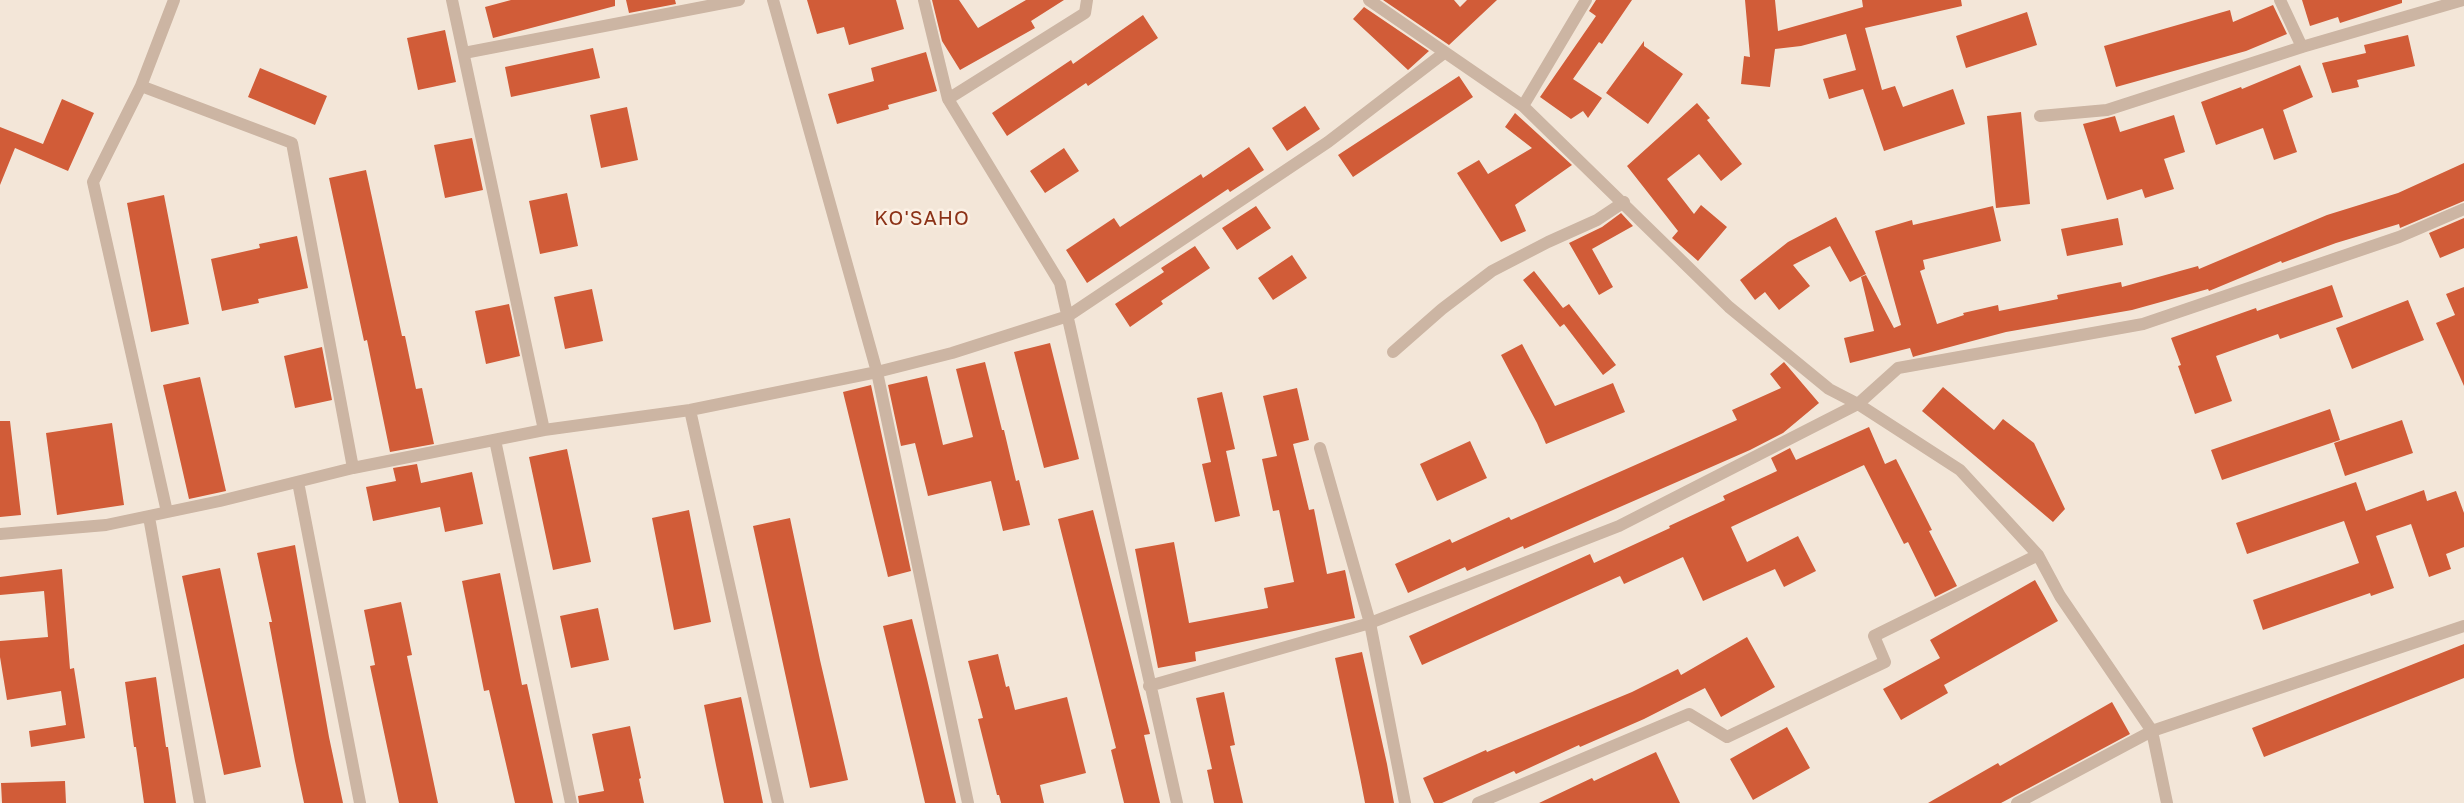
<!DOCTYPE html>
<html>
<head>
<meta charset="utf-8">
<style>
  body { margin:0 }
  canvas { display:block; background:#f3e6d8 }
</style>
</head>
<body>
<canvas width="2464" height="803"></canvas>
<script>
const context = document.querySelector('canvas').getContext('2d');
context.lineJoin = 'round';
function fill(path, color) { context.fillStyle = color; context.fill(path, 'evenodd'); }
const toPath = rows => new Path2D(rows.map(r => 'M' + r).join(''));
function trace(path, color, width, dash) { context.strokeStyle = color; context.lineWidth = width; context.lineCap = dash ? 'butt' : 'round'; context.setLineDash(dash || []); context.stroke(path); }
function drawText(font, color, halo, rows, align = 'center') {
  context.font = font + ' "Golos Text",sans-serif'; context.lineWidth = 5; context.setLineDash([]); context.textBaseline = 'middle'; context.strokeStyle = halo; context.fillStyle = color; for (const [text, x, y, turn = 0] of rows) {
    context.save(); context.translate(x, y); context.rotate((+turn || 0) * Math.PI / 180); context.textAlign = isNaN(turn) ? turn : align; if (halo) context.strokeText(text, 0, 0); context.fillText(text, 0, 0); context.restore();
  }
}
const building = toPath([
  [511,0,615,0,615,6,493,38,485,7],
  [626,0,675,0,676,4,629,13],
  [807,0,896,0,904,29,849,45,844,27,817,34],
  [932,0,959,0,978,28,1026,0,1064,0,1031,21,1035,28,960,70,942,41],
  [1383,0,1454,0,1460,7,1467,0,1497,0,1449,45],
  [1596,0,1632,0,1602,44,1599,42,1573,79,1602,98,1588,118,1583,111,1571,119,1540,97,1596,16,1589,11],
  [1745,0,1775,0,1778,31,1863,7,1862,0,1961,0,1962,6,1865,28,1882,90,1895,86,1903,107,1953,89,1965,124,1884,151,1863,89,1829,99,1823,79,1856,70,1846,34,1801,46,1775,49,1770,87,1741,84,1744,56,1750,57],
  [2302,0,2402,0,2402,3,2340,23,2338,17,2310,26],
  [2273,5,2287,34,2246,51,2116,87,2104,46,2230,10,2233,22],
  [1364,7,1429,51,1408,70,1353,19],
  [2027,12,2037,45,1966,68,1956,36],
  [1143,15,1158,38,1088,86,1086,83,1007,136,992,113,1071,60,1073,64],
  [445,30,456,82,418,90,407,38],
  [2408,35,2415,66,2357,80,2359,87,2332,93,2322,63,2366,53,2364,45],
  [1644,41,1644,46,1683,74,1648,124,1606,93],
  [593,48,600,78,511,97,505,67],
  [926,52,937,91,888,105,889,109,837,124,828,94,874,81,871,68],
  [2300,65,2313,97,2283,110,2297,152,2274,160,2263,128,2216,145,2201,102,2241,87,2242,89],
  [260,68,327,96,315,125,248,97],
  [1459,76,1473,97,1353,177,1338,155],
  [62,99,94,113,68,171,15,148,0,185,0,127,43,144],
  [1697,103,1710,118,1707,120,1742,164,1721,181,1699,154,1667,179,1694,214,1701,205,1727,227,1698,261,1672,238,1678,231,1627,166],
  [1305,106,1320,129,1287,151,1272,128],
  [627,107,638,160,601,168,590,115],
  [2021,112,2030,204,1996,208,1987,116],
  [1515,113,1572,165,1515,205,1526,231,1501,242,1457,173,1479,160,1488,174,1532,148,1505,127],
  [2174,115,2185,152,2164,159,2174,189,2145,198,2142,189,2107,200,2083,124,2115,116,2120,132],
  [472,138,483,190,445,198,434,145],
  [1249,147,1264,170,1230,192,1228,189,1087,283,1066,250,1114,218,1120,227,1201,174,1203,178],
  [1064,148,1079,171,1045,193,1030,171],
  [2464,163,2464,201,2400,228,2399,224,2336,243,2282,263,2281,261,2209,291,2208,289,2132,310,2006,332,1916,356,1913,357,1910,348,1850,363,1844,338,1874,331,1861,277,1866,275,1894,328,1901,325,1875,231,1912,220,1913,225,1993,206,2001,241,1923,260,1925,269,1920,271,1937,324,1964,315,1963,313,1998,305,1999,311,2058,299,2057,295,2121,282,2122,287,2198,266,2199,269,2327,215,2398,193],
  [366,170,402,336,405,336,416,389,422,388,434,444,390,452,367,340,364,341,329,178],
  [567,193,578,246,540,254,529,201],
  [164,195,189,324,151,332,127,203],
  [1256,206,1271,228,1237,250,1222,228],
  [1621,213,1633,226,1592,249,1613,287,1599,295,1569,243,1602,227],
  [1836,217,1866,274,1850,282,1830,246,1793,265,1810,286,1779,310,1765,292,1755,300,1740,280,1788,242],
  [2118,218,2123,245,2067,256,2061,229],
  [2464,218,2464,248,2440,258,2429,233],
  [297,236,308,288,258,299,259,303,222,311,211,259,260,248,259,244],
  [1195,246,1210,268,1161,301,1163,304,1130,327,1115,304,1164,272,1161,268],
  [1292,255,1307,278,1273,300,1258,278],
  [1534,271,1563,308,1569,304,1616,365,1603,375,1564,324,1560,327,1523,280],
  [2332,285,2343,317,2280,339,2278,334,2216,356,2232,401,2195,414,2178,366,2181,365,2171,338,2256,308,2257,311],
  [2464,287,2464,386,2436,323,2455,315,2446,294],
  [592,289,603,341,565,349,554,297],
  [2408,300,2424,340,2352,369,2336,328],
  [509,304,520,356,486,364,475,311],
  [1050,343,1079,459,1044,468,1014,352],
  [1522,344,1555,406,1613,383,1625,412,1546,444,1537,423,1501,355],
  [322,347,332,400,295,408,284,356],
  [985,362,1002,430,1004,430,1016,481,1019,480,1030,525,1003,531,991,481,928,496,915,443,901,446,888,385,927,376,943,445,973,437,956,369],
  [1784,362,1819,403,1783,433,1750,450,1524,549,1523,546,1467,571,1465,567,1408,593,1395,564,1450,539,1452,543,1509,517,1511,520,1737,420,1732,410,1781,388,1770,374],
  [200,377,226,491,189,499,163,385],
  [871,385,911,571,888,577,843,392],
  [1943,387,1994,430,2003,419,2034,443,2065,509,2053,522,1922,411],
  [1297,388,1309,440,1293,444,1309,510,1314,509,1327,574,1345,570,1355,618,1195,652,1196,661,1158,668,1135,549,1174,542,1189,623,1268,608,1264,588,1294,582,1279,510,1273,511,1262,459,1277,456,1263,396],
  [1222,392,1235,449,1226,451,1240,516,1215,522,1202,464,1211,462,1197,398],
  [2330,409,2340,440,2222,480,2211,450],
  [2402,420,2413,453,2345,476,2334,443],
  [0,421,10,421,21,515,0,517],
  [112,423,124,505,57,515,46,433],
  [1869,427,1885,464,1896,459,1932,530,1929,531,1957,586,1935,597,1908,542,1904,544,1864,465,1731,527,1747,562,1798,536,1816,571,1784,587,1775,569,1703,601,1683,557,1624,584,1620,576,1422,665,1409,636,1590,554,1594,563,1670,528,1669,526,1725,500,1723,496,1777,471,1771,458,1790,448,1796,460],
  [1470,441,1487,478,1437,501,1420,464],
  [567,449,591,562,553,570,529,457],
  [417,464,421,483,472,472,483,524,445,532,440,507,373,521,366,487,396,481,393,468],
  [2356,482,2366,511,2424,490,2427,501,2456,491,2464,513,2464,547,2446,554,2451,569,2429,577,2411,524,2376,536,2394,588,2371,596,2370,593,2263,630,2253,600,2359,563,2344,521,2247,554,2236,523],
  [689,510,711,622,674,630,652,518],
  [1093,510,1150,734,1144,735,1160,803,1124,803,1111,750,1116,748,1058,519],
  [790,518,820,660,848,780,810,788,753,526],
  [295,545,329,737,343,803,304,803,295,761,269,622,272,622,257,553],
  [220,568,261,767,224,775,182,576],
  [62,569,70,669,74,668,85,738,31,747,29,731,66,725,61,691,7,700,0,657,0,641,48,637,44,591,0,595,0,577],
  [500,573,522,685,527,684,553,803,515,803,489,690,484,691,462,581],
  [2035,580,2058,621,1944,685,1948,693,1901,720,1883,689,1940,658,1930,640],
  [401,602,412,655,407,656,438,803,399,803,370,666,375,665,364,610],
  [598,608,609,660,571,668,560,616],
  [912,619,927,679,956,803,925,803,914,756,883,626],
  [1747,637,1775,687,1721,717,1705,688,1644,719,1580,747,1579,745,1516,774,1514,771,1442,803,1434,803,1423,778,1486,750,1487,752,1632,692,1678,669,1681,675],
  [2464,644,2464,678,2264,757,2252,728],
  [1362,652,1387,764,1394,803,1365,803,1360,777,1335,658],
  [998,654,1006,687,1009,686,1015,710,1067,697,1086,773,1040,785,1044,803,1001,803,999,795,997,795,978,719,983,718,968,661],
  [156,677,166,747,168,747,176,803,144,803,136,747,134,747,125,682],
  [1224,692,1235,745,1230,746,1243,803,1214,803,1207,770,1212,769,1196,698],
  [741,697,752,749,763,803,724,803,716,765,704,705],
  [2112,702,2130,734,2001,803,1928,803,1998,763,2000,766],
  [630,726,641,778,639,779,644,803,579,803,578,796,604,791,592,734],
  [1787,727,1810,768,1753,800,1730,759],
  [1656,752,1680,803,1539,803,1592,778,1594,781],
  [65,781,66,803,2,803,1,783]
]);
const street = toPath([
  [174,0,141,86,292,143,353,468],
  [452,0,544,430],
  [773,0,877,372,968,803],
  [924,0,948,99],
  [1087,0,1085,13,948,99,1060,283,1177,803],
  [1369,0,1523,106,1729,307,1829,389,1858,404,1898,368,2143,324,2399,237,2464,209],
  [2280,0,2302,47],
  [464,53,739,0],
  [141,86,93,182,167,512],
  [1523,106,1586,0],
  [2040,116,2107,110,2302,47,2463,0],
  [1393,352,1442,309,1492,271,1548,242,1597,220,1624,202],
  [690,410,778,803],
  [495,440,571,803],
  [1320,448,1370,623,1405,803],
  [298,482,360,803],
  [149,517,200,803],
  [0,534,106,525,220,501,353,468,544,430,690,410,877,372,952,353,1068,316,1328,142,1444,53],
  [1149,686,1370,623,1619,526,1858,404,1960,470,2038,555,2060,596,2152,731,2167,803],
  [1478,803,1689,714,1727,737,1885,662,1874,636,2038,555],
  [2017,803,2152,731,2464,626]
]);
const quarterNames = [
  ["KO'SAHO",922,219]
];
fill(building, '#d15c38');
trace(street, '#ccb5a3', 12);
context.letterSpacing = '1px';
drawText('20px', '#8c3217', '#fbf0e4', quarterNames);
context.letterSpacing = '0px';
</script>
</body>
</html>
